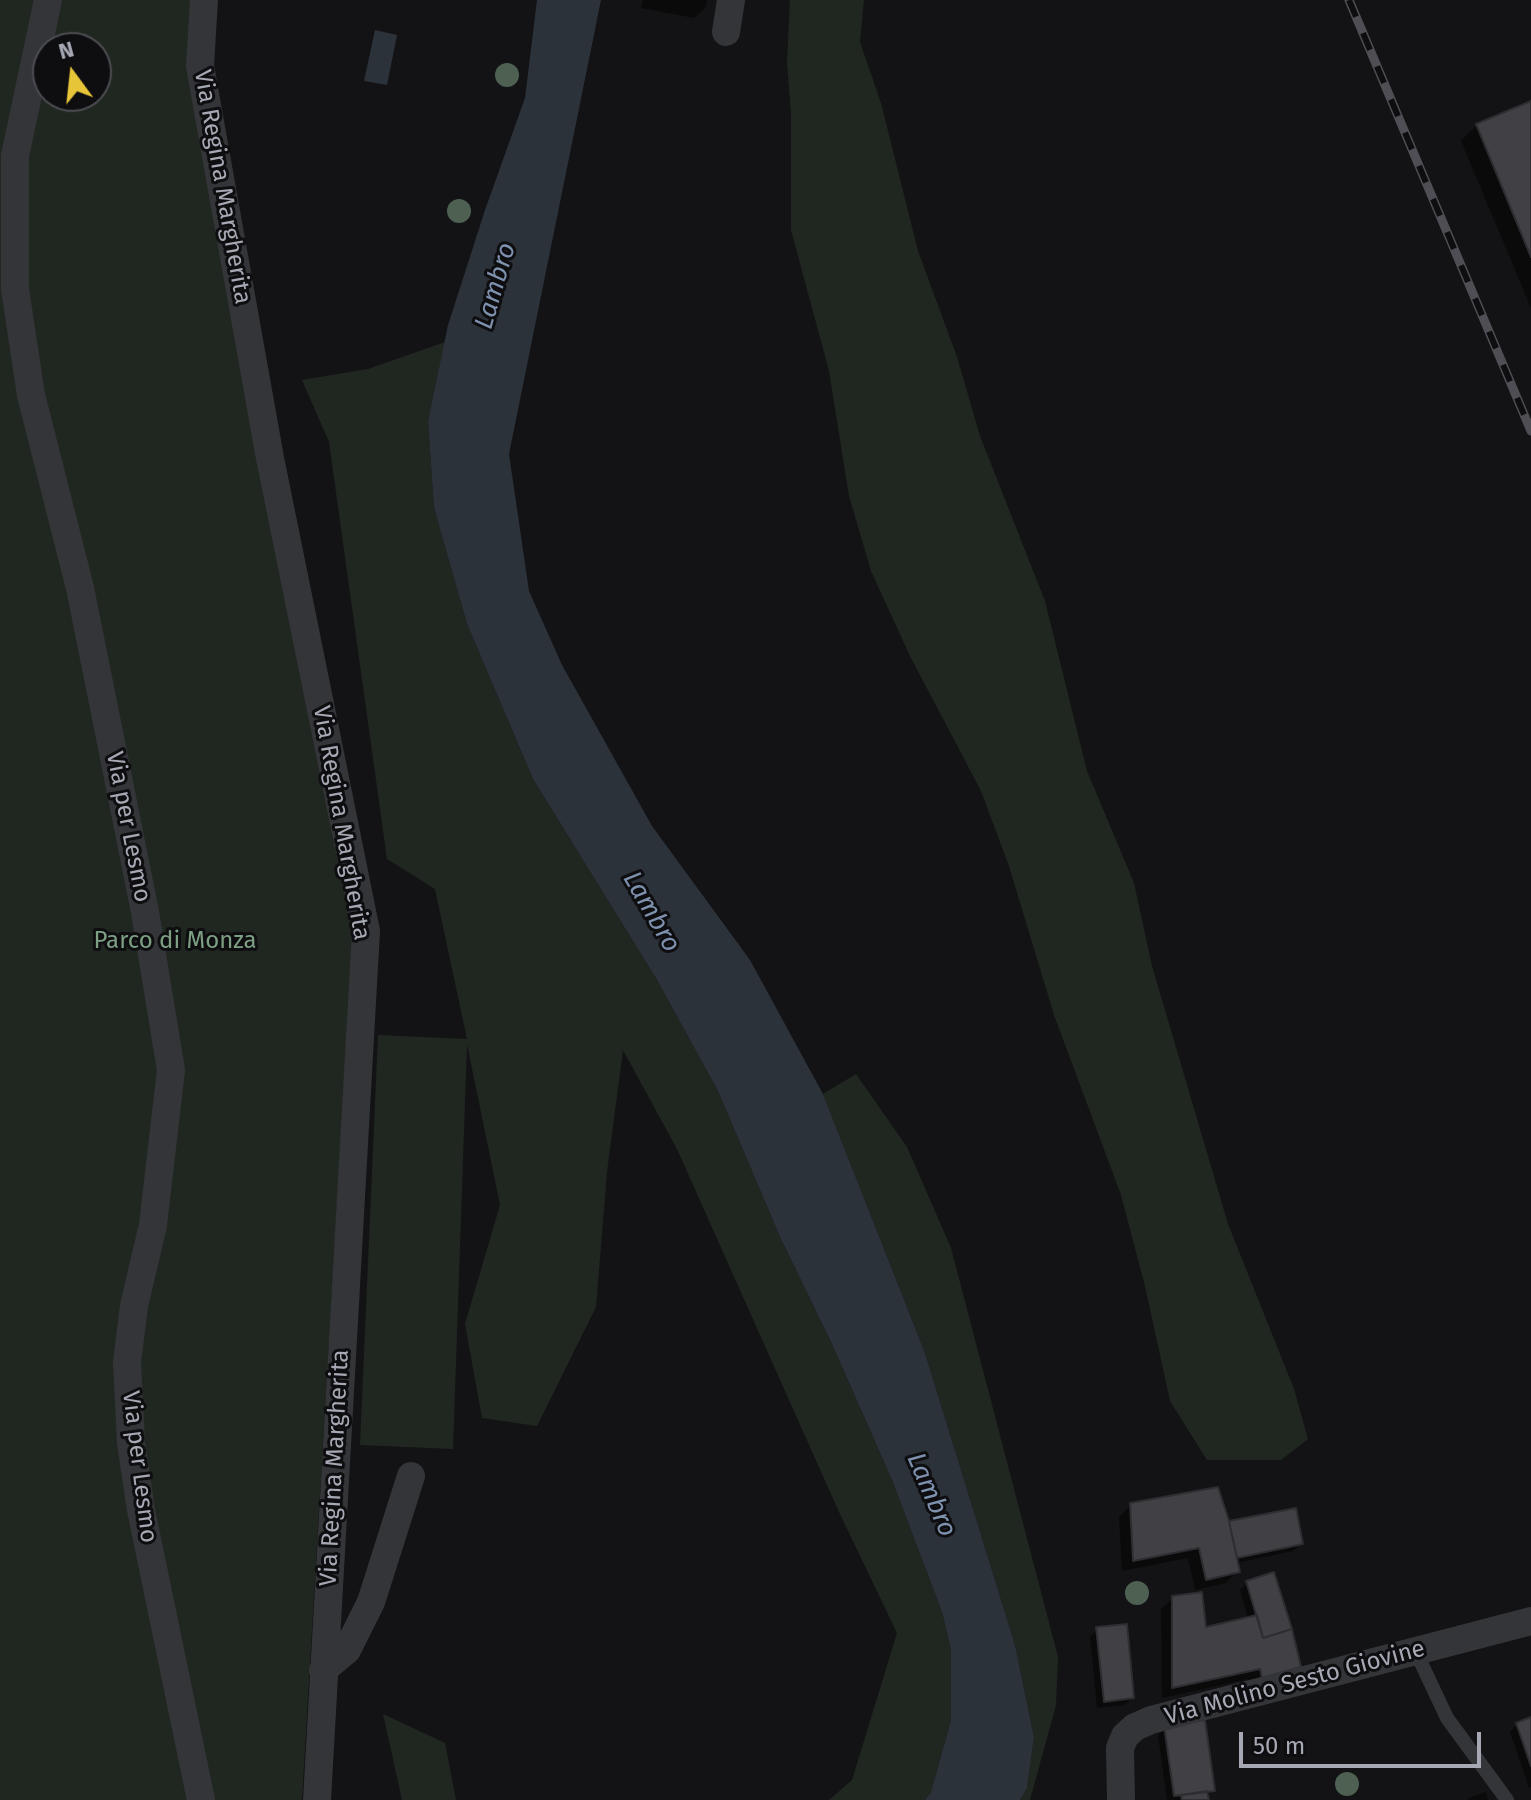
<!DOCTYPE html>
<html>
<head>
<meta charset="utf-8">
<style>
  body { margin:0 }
  #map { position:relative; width:1531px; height:1800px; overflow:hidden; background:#131315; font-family:"Fira Sans",sans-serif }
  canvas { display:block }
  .north { position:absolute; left:32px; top:32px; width:80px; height:80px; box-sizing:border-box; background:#0e0e10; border:2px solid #4b4c52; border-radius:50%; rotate:345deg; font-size:22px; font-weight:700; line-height:32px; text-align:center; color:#a6a8b4 }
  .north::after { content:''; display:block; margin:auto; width:28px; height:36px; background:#e7c539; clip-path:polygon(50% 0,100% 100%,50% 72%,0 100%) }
  .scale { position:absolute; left:1239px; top:1732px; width:242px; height:36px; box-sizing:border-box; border:4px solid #a6a8b4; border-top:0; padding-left:10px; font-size:24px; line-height:28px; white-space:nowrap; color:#a6a8b4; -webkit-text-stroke:6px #0e0e10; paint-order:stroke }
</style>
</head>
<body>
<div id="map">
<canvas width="1531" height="1800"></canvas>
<div class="north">N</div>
<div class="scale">50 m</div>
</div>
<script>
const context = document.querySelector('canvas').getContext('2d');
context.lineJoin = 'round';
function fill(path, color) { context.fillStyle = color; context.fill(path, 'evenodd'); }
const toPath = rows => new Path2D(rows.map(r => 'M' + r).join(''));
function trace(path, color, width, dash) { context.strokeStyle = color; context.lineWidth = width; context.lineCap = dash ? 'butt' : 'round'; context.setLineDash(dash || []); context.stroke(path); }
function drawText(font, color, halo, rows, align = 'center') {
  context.font = font + ' "Fira Sans",sans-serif'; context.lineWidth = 6; context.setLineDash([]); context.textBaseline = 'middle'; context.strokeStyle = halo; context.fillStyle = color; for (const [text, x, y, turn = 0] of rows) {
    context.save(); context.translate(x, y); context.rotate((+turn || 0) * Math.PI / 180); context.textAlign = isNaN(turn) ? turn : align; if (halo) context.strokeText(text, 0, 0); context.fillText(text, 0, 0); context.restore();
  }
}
const green = toPath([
  [0,0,193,0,353,933,302,1800,0,1800],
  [48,48,96,48,96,96,48,96],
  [790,0,864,0,860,42,881,103,918,251,957,357,980,436,1045,601,1087,771,1134,883,1152,966,1228,1224,1294,1389,1308,1439,1281,1460,1207,1460,1170,1401,1145,1286,1121,1195,1054,1015,1009,866,981,791,910,656,871,571,849,496,829,371,791,230,791,114,787,62],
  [445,342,428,421,434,508,467,624,533,779,657,980,718,1091,780,1237,831,1342,892,1480,942,1612,951,1650,951,1720,931,1792,925,1800,829,1800,852,1780,897,1633,839,1512,677,1149,623,1050,607,1172,596,1307,537,1426,482,1418,465,1324,500,1205,467,1044,453,1449,360,1445,378,1035,467,1039,435,889,387,859,329,442,302,380,368,369],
  [856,1074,907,1147,951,1248,1058,1657,1056,1705,1030,1800,1020,1800,1027,1787,1034,1737,1015,1645,925,1353,823,1094],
  [383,1714,445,1743,456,1800,402,1800]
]);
const water = toPath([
  [537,0,601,0,509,454,529,591,562,665,652,826,750,960,823,1094,925,1353,1015,1645,1034,1737,1027,1788,1020,1800,925,1800,931,1792,951,1720,951,1650,942,1612,892,1480,831,1342,780,1237,718,1091,657,980,533,779,467,624,434,508,428,421,448,325,485,210,525,98],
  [375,30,397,35,387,85,364,81]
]);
const shadow = toPath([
  [643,0,707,0,706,7,694,18,641,8],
  [1531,103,1531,308,1461,141,1477,125],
  [1131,1505,1228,1523,1294,1510,1301,1544,1293,1551,1236,1563,1237,1571,1226,1583,1195,1590,1188,1558,1122,1571,1119,1517],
  [1247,1583,1299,1666,1250,1688,1248,1679,1162,1698,1161,1609,1173,1598,1204,1629,1248,1619,1240,1590],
  [1097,1629,1132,1698,1125,1705,1097,1708,1090,1637],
  [1531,1720,1531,1787,1529,1788,1510,1732,1517,1724],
  [1165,1727,1213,1790,1206,1797,1206,1800,1167,1800,1158,1735],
  [1486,1792,1488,1800,1467,1800,1469,1798]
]);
const building = toPath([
  [1531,101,1531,257,1476,124,1531,101],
  [1218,1487,1229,1521,1240,1572,1206,1580,1199,1548,1133,1561,1130,1503,1218,1487],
  [1296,1508,1303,1544,1237,1558,1229,1521,1296,1508],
  [1274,1572,1292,1629,1263,1638,1246,1581,1274,1572],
  [1202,1592,1206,1627,1257,1615,1263,1638,1292,1629,1301,1667,1262,1678,1260,1669,1172,1688,1172,1596,1202,1592],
  [1127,1624,1134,1698,1104,1702,1096,1627,1127,1624],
  [1531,1717,1531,1766,1516,1723,1531,1717],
  [1205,1720,1215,1791,1174,1796,1164,1725,1205,1720],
  [1207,1791,1209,1800,1182,1800,1181,1795,1207,1791]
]);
const lane = toPath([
  [1416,1652,1447,1718,1507,1800]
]);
const street = toPath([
  [48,0,15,156,15,289,31,395,80,588,145,912,171,1070,153,1225,134,1306,127,1362,131,1443,141,1510,201,1800],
  [204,0,200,66,270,458,366,931,317,1800],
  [726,32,731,0],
  [323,1670,347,1650,371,1602,411,1476],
  [1121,1800,1120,1748,1125,1736,1135,1727,1151,1720,1531,1621]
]);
const rail = toPath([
  [1349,0,1531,431]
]);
const trees = [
  [507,75],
  [459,211],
  [1137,1593],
  [1347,1784]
];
const streetNames = [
  ["Via Regina Margherita",222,187,80],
  ["Via Regina Margherita",341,823,80],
  ["Via per Lesmo",128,827,79],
  ["Via per Lesmo",139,1467,83],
  ["Via Regina Margherita",335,1468,-87],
  ["Via Molino Sesto Giovine",1295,1683,-15]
];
const parkNames = [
  ["Parco di Monza",175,941]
];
const waterNames = [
  ["Lambro",496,286,-74],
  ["Lambro",651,912,60],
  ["Lambro",931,1495,67]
];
fill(green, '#202721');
fill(water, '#2c323a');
fill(shadow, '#0007');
fill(building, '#404045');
trace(building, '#2e2d31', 2);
trace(lane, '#343539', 14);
trace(street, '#343539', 28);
trace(rail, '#4e4e54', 9);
trace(rail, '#0e0e10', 6, [18]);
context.fillStyle = '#4d6052';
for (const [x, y] of trees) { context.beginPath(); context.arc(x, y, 12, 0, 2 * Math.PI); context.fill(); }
drawText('24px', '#a6a8b4', '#0e0e10', streetNames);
drawText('24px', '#7d9f84', '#0e0e10', parkNames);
drawText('italic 26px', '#7e91ae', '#0e0e10', waterNames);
</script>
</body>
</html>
